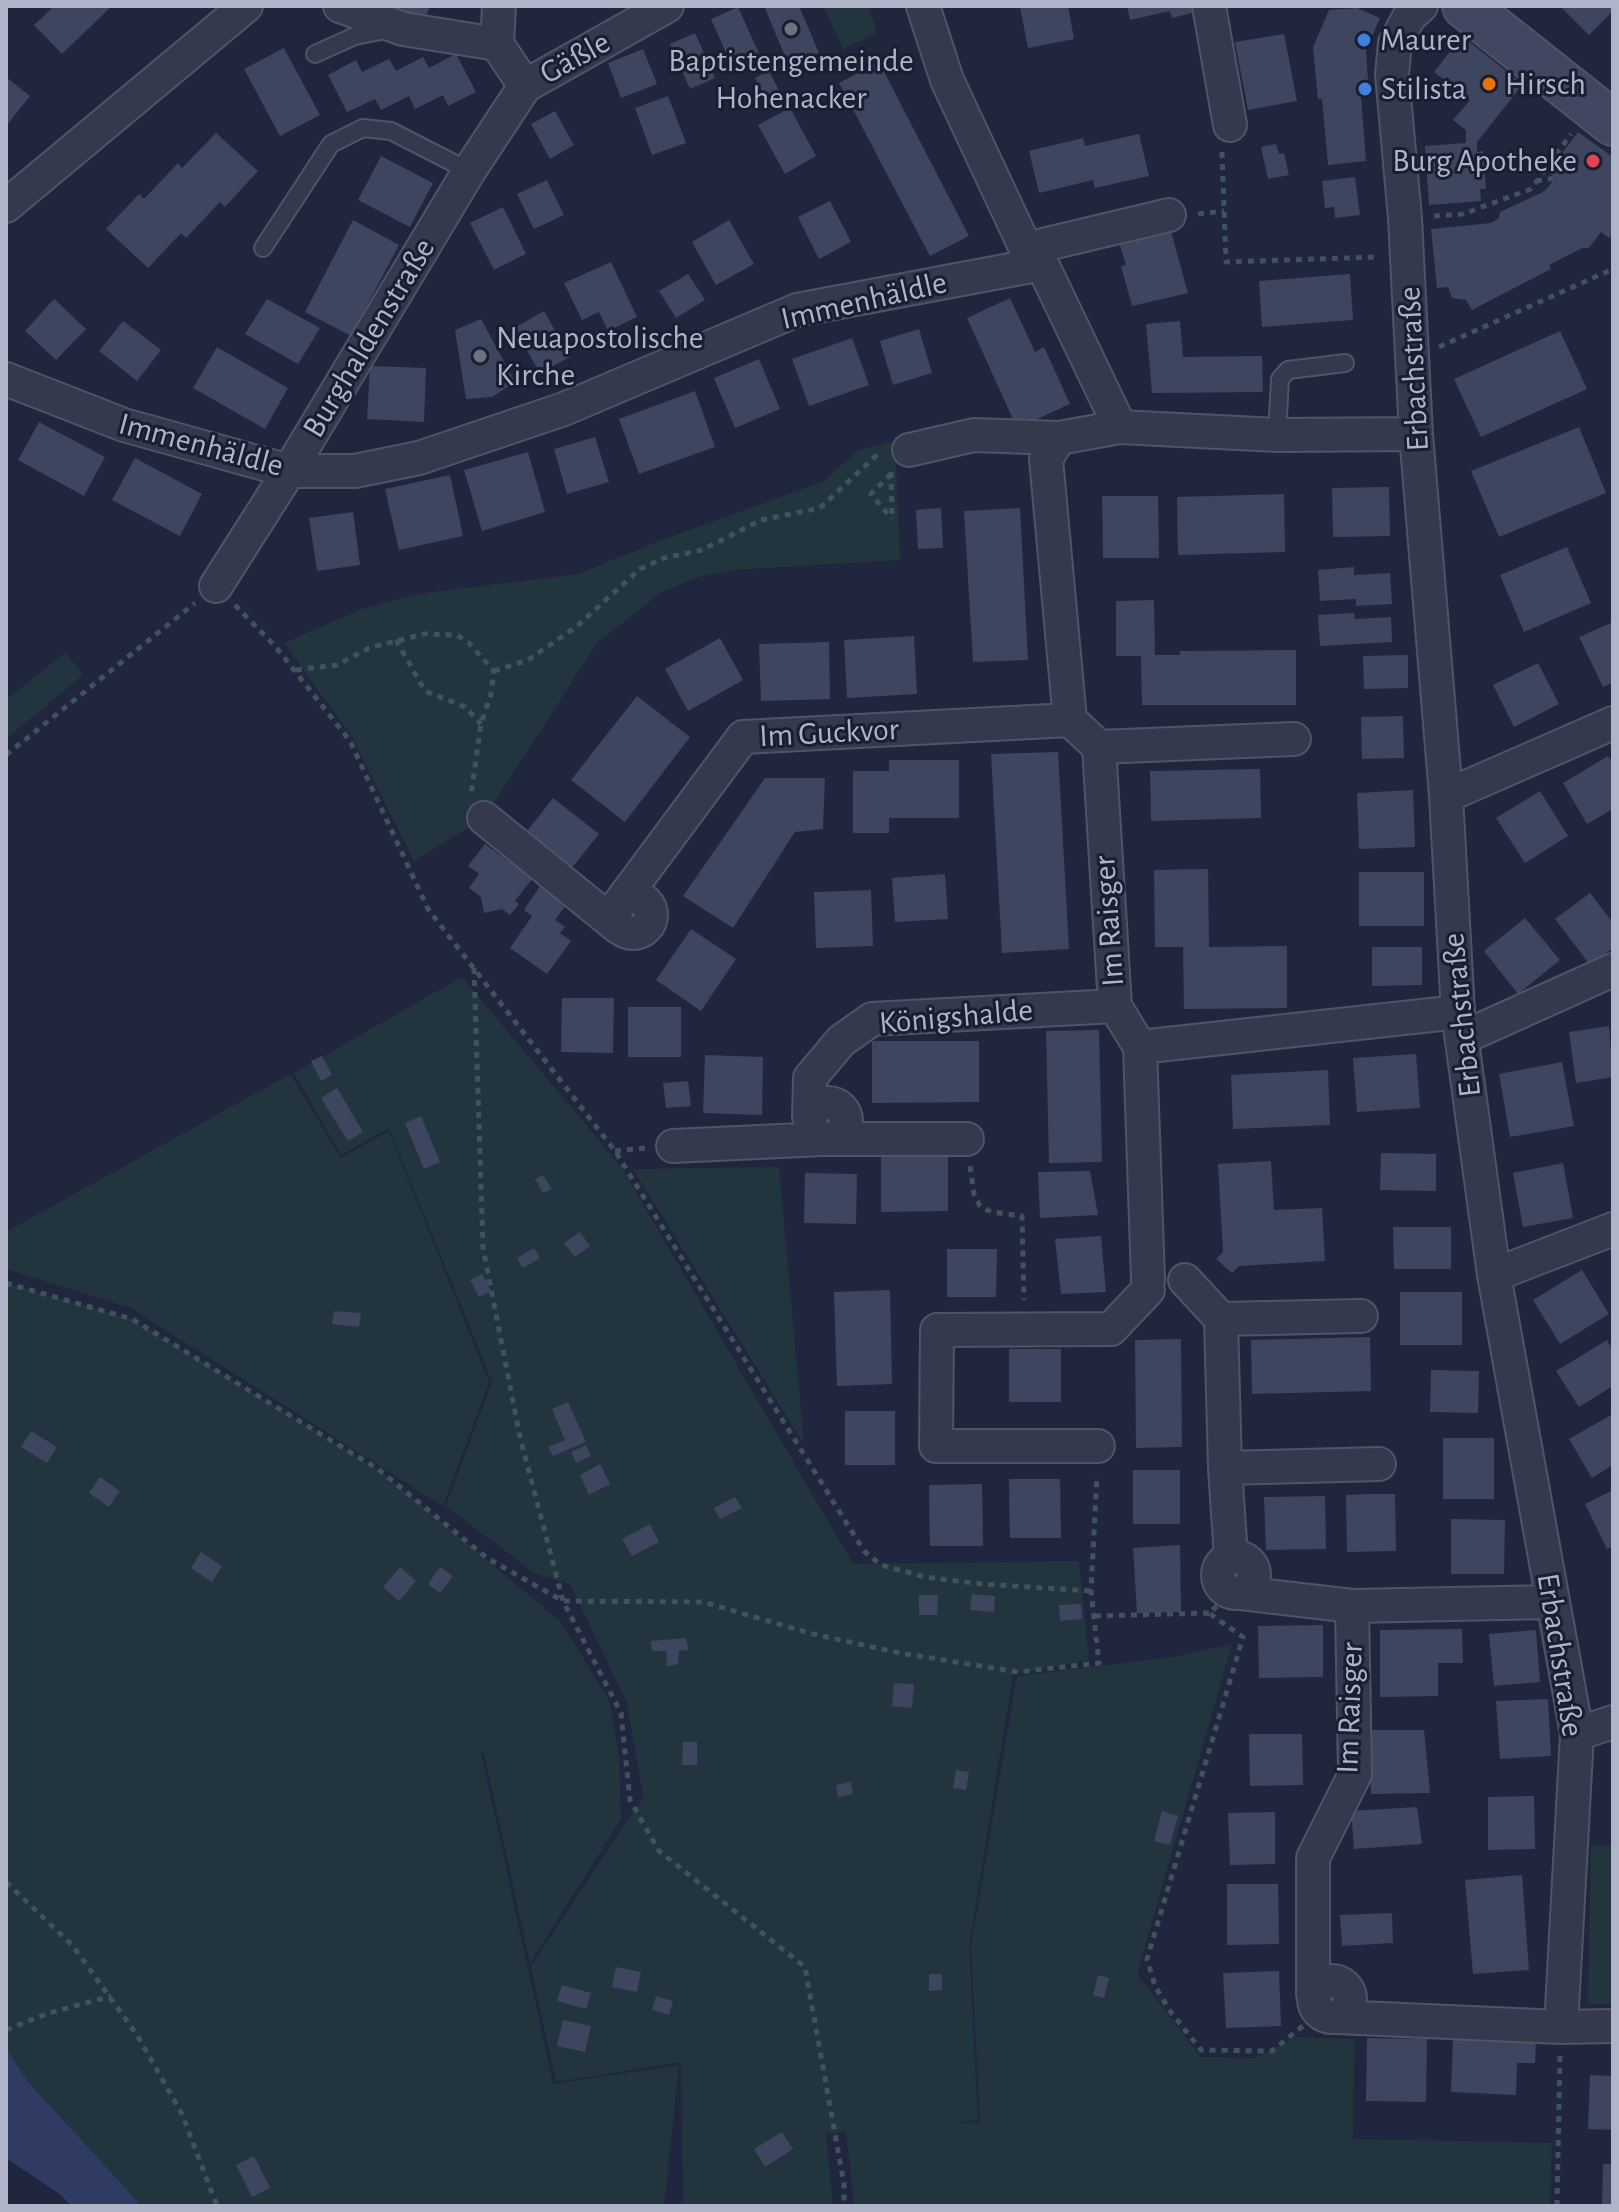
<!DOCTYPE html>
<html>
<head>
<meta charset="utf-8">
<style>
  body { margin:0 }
  #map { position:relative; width:1619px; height:2212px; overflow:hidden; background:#20263d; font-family:"Alegreya Sans",sans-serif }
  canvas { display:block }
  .frame { position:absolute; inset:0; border:8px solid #afb4c9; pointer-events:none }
</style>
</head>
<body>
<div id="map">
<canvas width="1619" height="2212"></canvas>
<div class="frame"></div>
</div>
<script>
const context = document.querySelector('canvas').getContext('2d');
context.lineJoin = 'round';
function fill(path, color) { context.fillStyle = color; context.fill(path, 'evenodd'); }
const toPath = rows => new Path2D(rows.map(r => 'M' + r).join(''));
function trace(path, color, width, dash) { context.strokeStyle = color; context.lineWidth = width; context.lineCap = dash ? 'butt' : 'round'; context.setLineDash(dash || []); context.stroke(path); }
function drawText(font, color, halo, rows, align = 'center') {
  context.font = font + ' "Alegreya Sans",sans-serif'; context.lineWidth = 6; context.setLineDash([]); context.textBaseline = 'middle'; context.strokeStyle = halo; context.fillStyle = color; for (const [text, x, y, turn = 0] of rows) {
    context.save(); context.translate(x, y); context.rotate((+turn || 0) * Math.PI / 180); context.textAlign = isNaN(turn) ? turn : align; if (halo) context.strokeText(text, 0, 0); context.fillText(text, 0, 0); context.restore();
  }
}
const green = toPath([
  [823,6,868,6,877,33,843,49],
  [895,441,900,560,732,570,695,578,662,592,597,643,484,818,414,861,352,737,284,643,362,609,417,594,578,574,654,543,822,482,859,450],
  [66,652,83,675,6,739,6,700],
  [462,977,622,1168,853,1564,1079,1561,1089,1660,1013,1675,969,1947,978,2120,946,2124,980,2122,971,1946,1017,1676,1173,1657,1232,1644,1137,1974,1201,2057,1256,2058,1296,2037,1354,2039,1353,2139,1552,2143,1550,2206,854,2206,846,2132,826,2134,833,2206,683,2206,681,2062,556,2082,531,1967,643,1797,627,1703,570,1584,534,1573,446,1506,492,1382,389,1128,341,1155,294,1073],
  [290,1074,341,1158,389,1131,489,1382,443,1506,131,1308,6,1269,6,1232],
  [779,1167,804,1444,633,1169],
  [6,1283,132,1319,378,1469,561,1622,610,1702,619,1759,621,1819,530,1963,484,1754,467,1739,481,1752,553,2084,679,2065,664,2206,142,2206,28,2082,6,2048],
  [1613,1845,1613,2004,1588,2004,1591,1846]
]);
const water = toPath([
  [6,2048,28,2082,142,2206,71,2206,61,2195,6,2158]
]);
const building = toPath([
  [54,6,112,6,62,54,34,25],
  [378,6,430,6,424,22],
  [764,6,799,6,819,53,789,66],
  [1068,6,1074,39,1028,48,1020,7],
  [1127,6,1194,6,1196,12,1172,18,1170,11,1130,20],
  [1560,6,1613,6,1613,11,1589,35],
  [738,7,762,60,735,73,711,19],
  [1357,8,1380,18,1366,50,1369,96,1361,96,1366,161,1328,165,1322,99,1318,99,1313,47,1329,10],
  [695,33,715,78,690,89,670,44],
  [1284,34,1297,101,1248,110,1235,42],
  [1462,36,1523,84,1477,142,1477,152,1483,151,1486,189,1480,189,1481,201,1429,205,1425,146,1466,143,1466,130,1453,120,1470,100,1434,72],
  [284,48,320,115,280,136,244,69],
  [643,49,657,84,621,98,608,63],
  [456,54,476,92,448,106,443,95,415,109,409,96,381,110,375,99,347,112,328,75,356,60,362,72,389,59,396,71,423,57,429,68],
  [879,62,969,236,930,256,839,83],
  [769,71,783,98,769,105,755,78],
  [6,77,30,96,6,126],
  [668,96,686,143,652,155,635,108],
  [790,108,816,156,785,174,758,125],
  [555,111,574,145,550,159,531,124],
  [1578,132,1613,157,1613,232,1609,238,1601,232,1589,248,1582,248,1549,265,1551,269,1472,310,1466,300,1452,298,1448,287,1437,288,1431,229,1491,223,1499,218,1500,212,1545,191,1555,178,1548,172],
  [216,133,258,171,225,207,220,202,186,238,181,233,148,268,106,229,139,194,144,199,178,163,182,168],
  [1139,134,1149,176,1095,188,1093,180,1039,193,1029,151,1083,138,1085,146],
  [1276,144,1279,154,1284,153,1289,175,1268,179,1261,147],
  [381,156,433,183,410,227,358,200],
  [1355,177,1360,215,1335,218,1334,207,1325,208,1322,181],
  [547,180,564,215,534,229,517,194],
  [830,201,851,242,819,259,798,217],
  [503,207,526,254,494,270,470,223],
  [353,220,399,245,351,336,305,312],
  [729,220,754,264,716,285,692,242],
  [1170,228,1188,293,1132,306,1121,266,1126,265,1119,242],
  [611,262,637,317,608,331,599,312,582,320,564,283],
  [688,274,705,300,676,318,659,291],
  [1350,274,1353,320,1262,327,1259,281],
  [1010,298,1035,352,1044,347,1070,404,1017,428,967,318],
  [54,299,86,329,56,360,25,331],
  [267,299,320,328,298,364,245,334],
  [544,311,570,357,540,373,514,328],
  [481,319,515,382,492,397,466,399,455,330],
  [123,321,161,350,137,381,99,351],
  [1180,321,1183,357,1262,356,1263,392,1152,393,1146,324],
  [919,329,932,373,893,385,880,341],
  [1560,331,1587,389,1481,437,1454,379],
  [852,338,869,385,809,406,792,359],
  [217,347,288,388,265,429,193,388],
  [759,359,780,409,735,428,714,378],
  [370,366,426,368,424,422,367,419],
  [695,391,715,447,639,474,619,419],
  [39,422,105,457,84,496,18,460],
  [1579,427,1606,493,1499,537,1471,471],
  [595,437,609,482,567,494,554,449],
  [528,452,545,512,482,531,464,470],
  [135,458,202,494,180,536,112,500],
  [450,475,463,536,399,550,385,489],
  [1389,487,1390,536,1333,537,1332,488],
  [1284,494,1285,552,1178,555,1177,497],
  [1102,496,1158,496,1159,558,1103,558],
  [941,508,943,548,918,549,916,510],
  [1020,508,1028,660,973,662,964,511],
  [353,512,360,565,317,571,309,518],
  [1567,547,1591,603,1524,632,1500,575],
  [1354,567,1354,575,1390,573,1392,604,1356,606,1356,599,1320,601,1318,570],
  [1154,600,1155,655,1180,655,1180,651,1296,650,1296,705,1142,705,1141,656,1116,656,1116,601],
  [1354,613,1355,619,1391,617,1392,642,1320,646,1318,615],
  [1613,622,1613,683,1603,687,1579,637],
  [914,636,917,694,847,698,844,640],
  [720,638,743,680,688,711,665,669],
  [829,642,830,699,761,701,759,644],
  [1408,655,1408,688,1364,689,1363,656],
  [1538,663,1559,704,1514,727,1493,685],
  [637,696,690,737,625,822,571,780],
  [1403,716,1404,758,1362,759,1361,717],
  [1058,752,1069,949,1002,953,991,754],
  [1608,756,1613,764,1613,809,1587,824,1563,783],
  [889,760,959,760,959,818,889,818,889,833,853,833,853,771,889,771],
  [1260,769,1261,818,1151,821,1150,771],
  [765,778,825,778,823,829,795,832,733,928,683,896],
  [1413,790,1415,847,1359,849,1357,793],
  [1540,791,1568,836,1525,863,1496,818],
  [553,798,599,834,567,874,521,839],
  [485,844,532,879,515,901,519,904,510,915,502,909,484,913,481,897,469,888,479,874,468,866],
  [1208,869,1209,947,1287,946,1287,1008,1184,1009,1183,947,1155,947,1154,870],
  [1359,872,1424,872,1424,926,1359,926],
  [945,874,948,919,895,922,892,878],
  [540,886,566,905,555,920,565,927,560,933,571,941,547,974,510,948,532,916,524,910],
  [871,890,873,946,816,948,814,892],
  [1590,893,1613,923,1613,948,1590,965,1555,919],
  [1525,918,1560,960,1518,994,1484,951],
  [691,929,736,959,701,1011,656,980],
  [1372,947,1422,947,1422,985,1372,986],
  [562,998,614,998,613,1053,561,1052],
  [628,1007,681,1007,681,1057,628,1057],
  [1609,1026,1613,1077,1576,1083,1569,1032],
  [1099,1030,1102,1162,1049,1163,1046,1031],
  [872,1041,979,1041,979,1102,872,1103],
  [1416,1054,1420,1108,1357,1112,1353,1058],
  [705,1055,763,1057,762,1115,703,1113],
  [322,1056,332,1075,321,1081,311,1061],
  [1562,1062,1574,1126,1510,1137,1499,1074],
  [1328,1070,1330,1125,1233,1129,1231,1075],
  [688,1081,691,1106,666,1108,663,1083],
  [337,1088,363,1132,348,1141,321,1098],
  [421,1116,440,1162,424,1169,405,1123],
  [881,1151,948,1151,948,1211,881,1212],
  [1381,1153,1436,1154,1436,1191,1380,1190],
  [1271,1161,1274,1210,1322,1208,1325,1261,1239,1266,1232,1273,1216,1259,1223,1252,1218,1164],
  [1563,1163,1573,1218,1523,1227,1513,1173],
  [1090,1171,1098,1215,1040,1218,1038,1172],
  [805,1173,857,1174,856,1224,804,1223],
  [543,1175,552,1189,543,1193,535,1179],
  [1393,1227,1451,1227,1451,1269,1394,1269],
  [580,1232,590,1246,575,1257,564,1243],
  [1101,1236,1106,1292,1061,1294,1055,1239],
  [534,1248,540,1258,523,1268,517,1258],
  [947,1249,997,1249,996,1297,947,1297],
  [1582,1270,1609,1314,1560,1344,1533,1300],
  [482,1274,491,1291,479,1297,470,1280],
  [890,1290,892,1384,837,1386,834,1292],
  [1400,1292,1462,1292,1462,1345,1400,1345],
  [334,1311,361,1313,359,1327,332,1324],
  [1370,1337,1371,1391,1252,1394,1251,1340],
  [1181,1339,1182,1447,1136,1448,1135,1340],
  [1607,1340,1613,1351,1613,1386,1579,1407,1556,1371],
  [1009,1349,1061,1349,1061,1402,1009,1402],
  [1431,1370,1479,1371,1478,1413,1430,1412],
  [568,1402,586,1442,553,1456,548,1447,565,1440,552,1409],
  [845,1411,895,1411,895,1465,845,1465],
  [1613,1414,1613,1465,1592,1478,1569,1439],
  [31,1431,57,1447,47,1463,21,1447],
  [1443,1438,1494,1438,1494,1499,1443,1499],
  [586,1445,591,1456,576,1463,571,1452],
  [600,1464,610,1484,589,1495,580,1475],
  [1133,1470,1180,1470,1180,1524,1133,1524],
  [100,1477,120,1491,109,1507,89,1493],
  [1009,1479,1060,1479,1061,1538,1010,1538],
  [982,1484,983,1546,930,1546,929,1485],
  [1613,1490,1613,1546,1607,1549,1585,1504],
  [1370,1494,1395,1494,1396,1551,1347,1552,1346,1495],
  [1325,1496,1326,1549,1266,1550,1264,1497],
  [735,1497,742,1508,720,1519,714,1508],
  [1451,1519,1505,1520,1504,1574,1451,1574],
  [650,1524,659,1542,632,1556,622,1539],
  [1180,1545,1181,1612,1137,1613,1133,1548],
  [201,1552,222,1566,212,1582,191,1568],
  [400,1567,416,1581,399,1601,383,1587],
  [440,1567,453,1576,440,1593,428,1584],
  [972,1594,995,1596,994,1612,970,1610],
  [919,1595,938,1595,937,1615,919,1615],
  [1081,1604,1082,1619,1060,1621,1059,1605],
  [1323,1625,1323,1677,1259,1678,1258,1626],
  [1462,1629,1463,1663,1438,1663,1438,1696,1380,1697,1380,1630],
  [1536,1630,1540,1682,1494,1686,1489,1634],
  [686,1638,689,1650,679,1651,678,1664,667,1666,666,1651,652,1651,651,1641],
  [894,1683,914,1684,912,1708,892,1706],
  [1548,1699,1551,1756,1500,1759,1496,1701],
  [1369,1730,1424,1730,1430,1793,1371,1794],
  [1249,1734,1302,1734,1303,1785,1250,1786],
  [683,1742,697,1742,697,1765,682,1765],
  [956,1770,969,1772,966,1790,953,1788],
  [851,1782,853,1794,838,1797,836,1785],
  [1534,1796,1535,1849,1488,1850,1488,1797],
  [1417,1807,1422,1844,1354,1849,1351,1811],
  [1162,1811,1178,1816,1170,1845,1154,1841],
  [1275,1812,1275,1864,1230,1865,1228,1813],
  [1522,1875,1529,1970,1473,1974,1465,1880],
  [1227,1884,1278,1884,1279,1944,1227,1945],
  [1392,1913,1393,1943,1342,1946,1340,1915],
  [616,1967,641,1972,637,1992,612,1987],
  [1279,1971,1281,2026,1226,2028,1223,1973],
  [929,1974,942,1974,942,1990,929,1991],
  [1098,1975,1109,1978,1104,1998,1093,1995],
  [562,1985,591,1993,586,2009,557,2001],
  [656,1996,673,2001,669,2015,652,2010],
  [563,2020,591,2026,585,2052,557,2046],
  [1453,2036,1536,2038,1535,2063,1517,2063,1516,2095,1451,2092],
  [1367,2038,1427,2039,1426,2102,1366,2101],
  [1590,2075,1613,2076,1613,2130,1588,2129],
  [782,2132,793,2149,765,2167,754,2149],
  [254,2156,270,2188,252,2197,236,2165],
  [1603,2164,1613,2164,1613,2206,1602,2206]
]);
const path = toPath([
  [1222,152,1226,262,1378,257],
  [1536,181,1555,178],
  [1198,214,1224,211],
  [1434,216,1463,214,1531,189,1571,134],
  [1439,347,1613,269],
  [891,472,892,519],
  [891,474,871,494,892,519],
  [235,605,275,646,350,741,428,909,615,1151,864,1551,881,1565,925,1577,982,1584,1091,1591],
  [396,640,425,691,465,707,481,724],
  [296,670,337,665,369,648,424,634,457,635,469,643,494,671,491,694,481,724,471,795],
  [494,671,528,660,576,627,640,569,664,558,702,550,761,520,820,508,880,452],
  [6,755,195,603],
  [474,968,483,1248,520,1437,563,1601,621,1713,630,1800,659,1851,805,1967,844,2184,844,2206],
  [615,1151,646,1148],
  [970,1166,974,1194,980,1206,991,1212,1022,1216,1024,1300],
  [6,1283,132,1319,378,1469,487,1558,563,1601,703,1602,813,1634,900,1653,1018,1672,1099,1663,1091,1591,1097,1475],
  [1217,1606,1209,1613,1243,1637,1147,1959,1155,1986,1170,2011,1201,2050,1272,2051,1309,2021],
  [1095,1616,1209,1613],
  [6,1882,73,1946,137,2035,182,2114,217,2206],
  [6,2030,46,2014,111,1996],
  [1557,2206,1560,2055]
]);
const lane = toPath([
  [315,54,355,36,386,30],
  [263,248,331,144,363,128,391,131,469,171],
  [1277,435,1280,379,1288,370,1345,363]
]);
const street = toPath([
  [340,6,403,29,497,44],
  [923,6,947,80,1026,249,1042,264,1120,427],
  [1209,6,1230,125],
  [1421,6,1409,17,1395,43,1392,74,1405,218,1416,434,1446,796,1458,1012,1494,1275,1577,1734,1561,2027],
  [525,86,667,6],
  [6,206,246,6],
  [1026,249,1169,215],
  [6,379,124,425,289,471,355,471,419,458,564,409,797,310,1042,264],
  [909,450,974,435,1059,438],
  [216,586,289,471,469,171,525,86,497,44,499,6],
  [1099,747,1294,739],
  [1446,796,1613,723],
  [484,818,618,927],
  '615 915a18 18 0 1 1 36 0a18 18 0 1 1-36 0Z',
  [622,900,743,737,1070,720],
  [1462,1038,1613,970],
  [1140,1047,1458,1012],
  '810 1121a18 18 0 1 1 36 0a18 18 0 1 1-36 0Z',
  [809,1117,810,1078,841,1041,872,1019,1115,1006],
  [833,1139,967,1139],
  [673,1146,823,1139],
  [1494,1275,1613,1229],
  [1148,1280,1140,1047,1115,1006,1099,747,1070,720,1046,459,1059,438,1120,427,1277,435,1416,434],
  [1185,1280,1221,1319,1225,1468,1231,1557],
  [1221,1319,1361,1316],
  [1098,1446,936,1446,937,1330,1111,1329,1148,1290],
  [1225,1468,1379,1464],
  '1218 1575a18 18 0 1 1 36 0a18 18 0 1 1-36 0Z',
  [1241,1593,1352,1606,1552,1602],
  [1577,1734,1613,1722],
  '1314 1999a18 18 0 1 1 36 0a18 18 0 1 1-36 0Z',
  [1313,1994,1313,1858,1355,1774,1352,1606],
  [1337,2017,1561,2027,1613,2026]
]);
const secondary = toPath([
  [1465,6,1613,123]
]);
const markers = [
  [791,29,8,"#6b7280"],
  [1364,40,8,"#3f7fe0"],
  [1489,84,8,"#e8710a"],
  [1365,89,8,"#3f7fe0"],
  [1593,161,8,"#e0444e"],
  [480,356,8,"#6b7280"]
];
const poiNames = [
  ["Maurer",1380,40],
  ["Baptistengemeinde",791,61,"center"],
  ["Hohenacker",791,98,"center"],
  ["Hirsch",1505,84],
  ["Stilista",1381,89],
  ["Burg Apotheke",1577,161,"right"],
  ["Neuapostolische",496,338],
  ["Kirche",496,375]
];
const streetNames = [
  ["Gäßle",575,58,-29],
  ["Immenhäldle",864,301,-13],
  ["Burghaldenstraße",369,338,-59],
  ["Erbachstraße",1414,369,-93],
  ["Immenhäldle",201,445,15],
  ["Im Guckvor",829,733,-3],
  ["Im Raisger",1109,921,-94],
  ["Erbachstraße",1462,1015,-96],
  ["Königshalde",956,1017,-5],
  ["Erbachstraße",1560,1655,81],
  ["Im Raisger",1350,1708,-88]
];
fill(green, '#22353e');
fill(water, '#303b63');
fill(building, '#3e455f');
trace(lane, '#4f5467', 20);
trace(street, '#4f5467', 36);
trace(secondary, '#4f5467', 48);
trace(path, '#40525b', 5, [6, 6]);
trace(lane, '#34394d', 16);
trace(street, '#34394d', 32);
trace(secondary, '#414760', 44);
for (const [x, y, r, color] of markers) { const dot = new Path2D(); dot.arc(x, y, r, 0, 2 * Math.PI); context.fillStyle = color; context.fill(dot); trace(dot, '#191e31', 3); }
drawText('32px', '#afb4c9', '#191e31', poiNames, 'left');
drawText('32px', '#afb4c9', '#191e31', streetNames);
</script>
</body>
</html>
